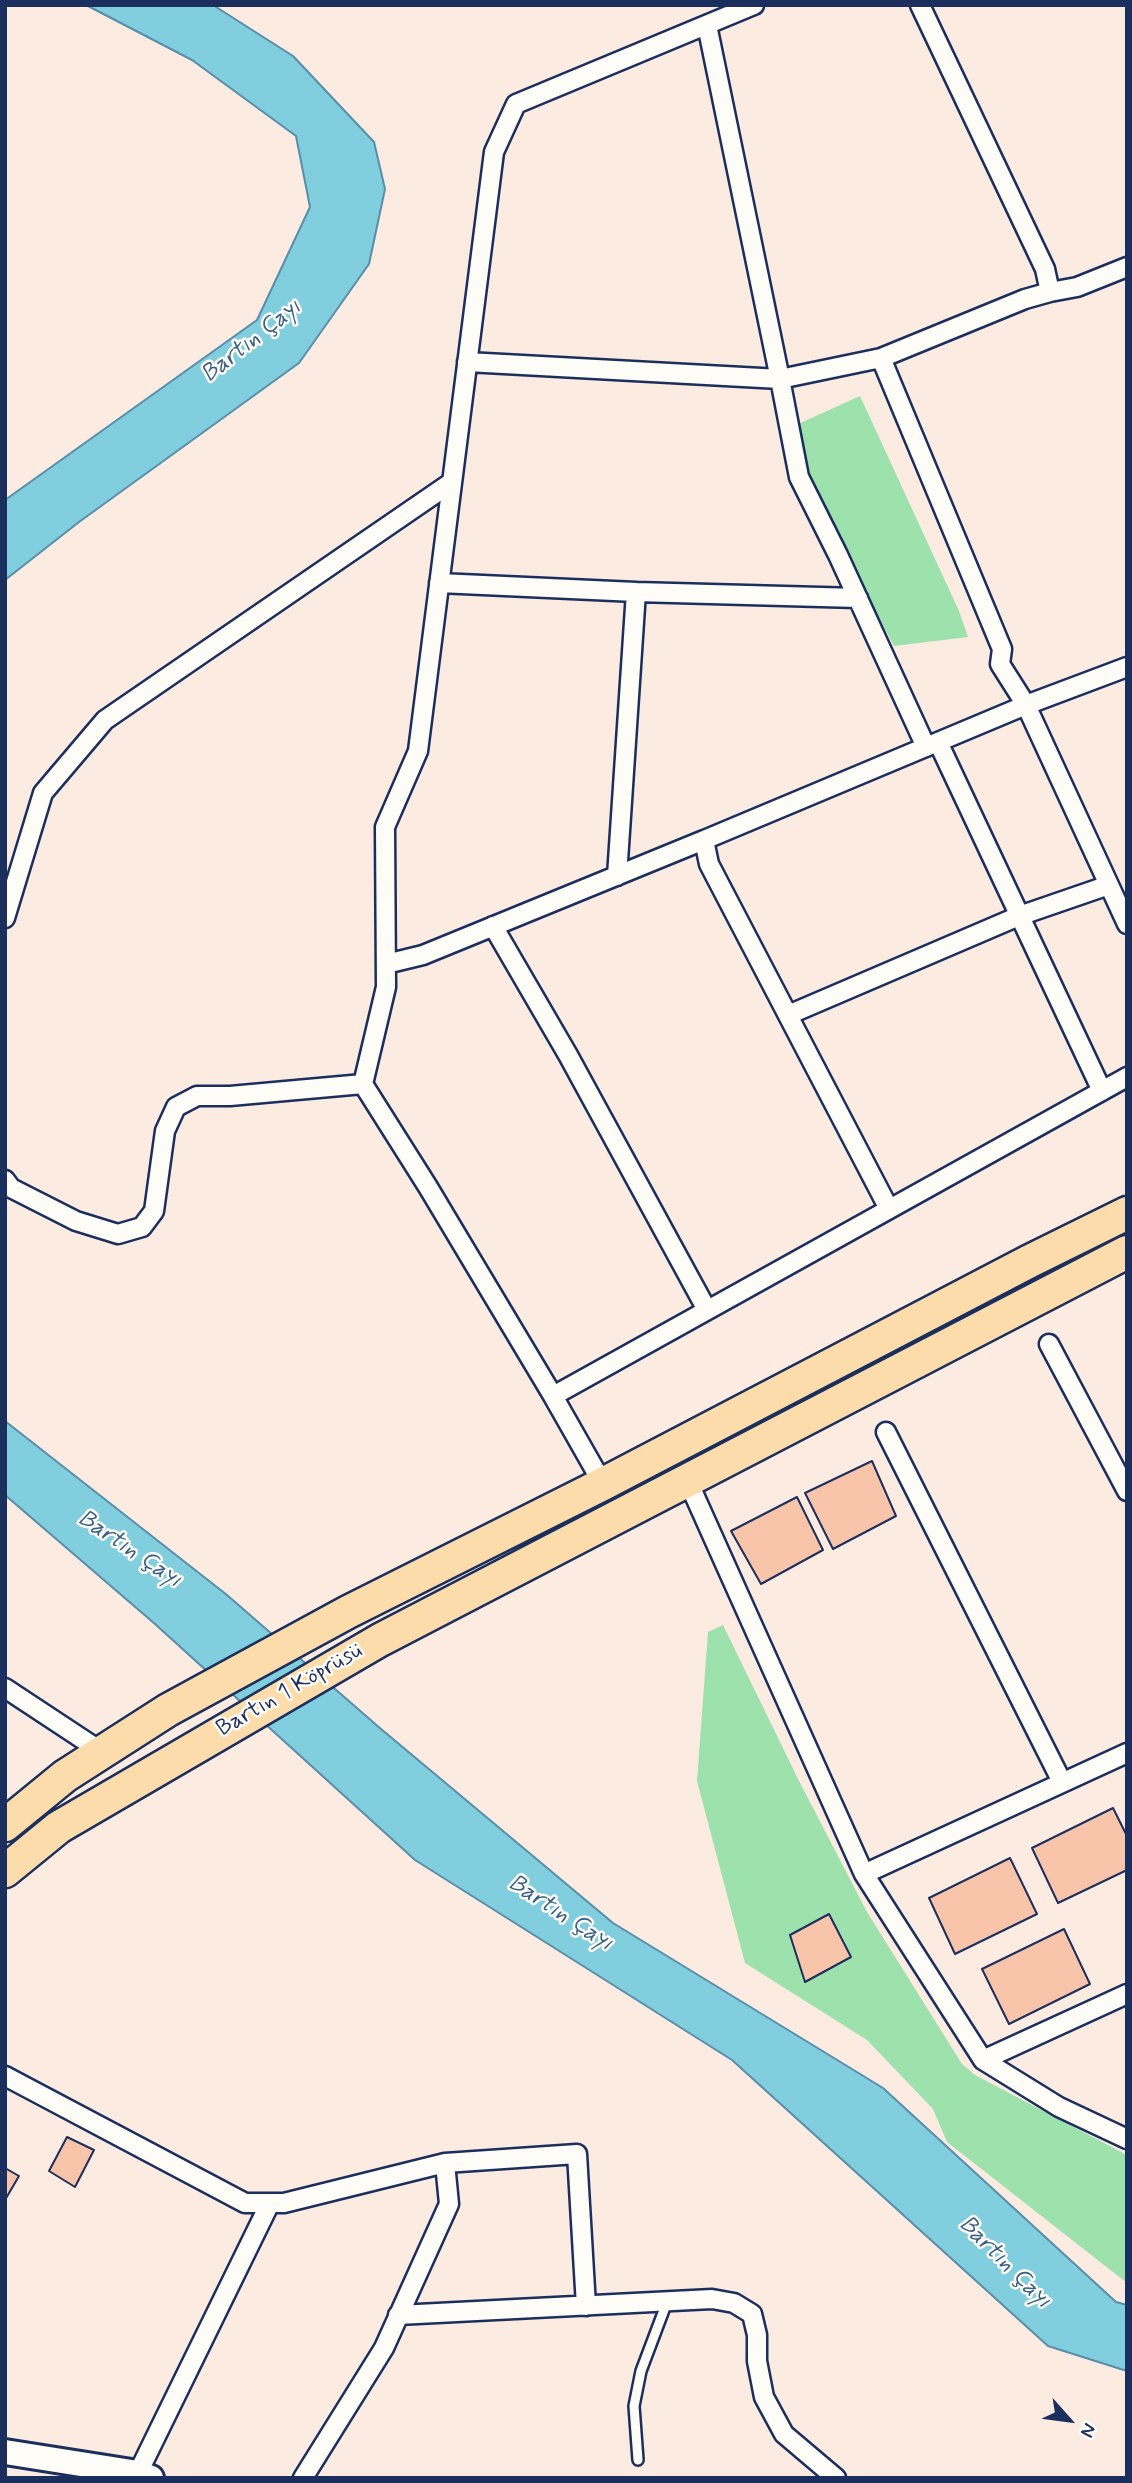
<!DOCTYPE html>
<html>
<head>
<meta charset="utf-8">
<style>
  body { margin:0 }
  #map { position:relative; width:1132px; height:2483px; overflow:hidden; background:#fcebe0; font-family:Mynerve,sans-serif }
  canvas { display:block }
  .frame { position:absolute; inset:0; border:7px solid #1b2f5e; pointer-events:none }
  .north { position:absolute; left:1034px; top:2385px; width:70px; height:70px; -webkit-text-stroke:5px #fdfcf7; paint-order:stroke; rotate:118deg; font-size:19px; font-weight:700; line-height:28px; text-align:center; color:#1b2f5e }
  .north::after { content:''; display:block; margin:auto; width:24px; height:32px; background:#1b2f5e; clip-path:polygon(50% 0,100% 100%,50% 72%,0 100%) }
</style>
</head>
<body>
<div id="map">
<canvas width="1132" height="2483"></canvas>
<div class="frame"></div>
<div class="north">N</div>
</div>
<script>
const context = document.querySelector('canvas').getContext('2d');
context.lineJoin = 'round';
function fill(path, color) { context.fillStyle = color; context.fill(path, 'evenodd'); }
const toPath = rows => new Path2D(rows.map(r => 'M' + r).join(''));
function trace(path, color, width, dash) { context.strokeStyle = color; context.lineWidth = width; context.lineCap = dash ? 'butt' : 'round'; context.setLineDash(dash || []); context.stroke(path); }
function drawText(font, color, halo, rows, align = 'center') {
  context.font = font + ' Mynerve,sans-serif'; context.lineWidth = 5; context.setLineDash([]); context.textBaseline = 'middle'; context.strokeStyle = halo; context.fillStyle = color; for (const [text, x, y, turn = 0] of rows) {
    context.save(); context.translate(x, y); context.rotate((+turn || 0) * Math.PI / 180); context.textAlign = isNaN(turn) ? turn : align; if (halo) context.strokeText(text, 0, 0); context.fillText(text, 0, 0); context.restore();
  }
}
const green = toPath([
  [860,396,959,611,968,637,894,646,804,475,796,425],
  [723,1625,798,1779,867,1912,962,2064,975,2075,1127,2155,1127,2283,947,2142,933,2109,867,2040,745,1963,697,1781,708,1632]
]);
const water = toPath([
  [86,5,213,5,293,56,374,142,385,189,369,264,299,363,79,522,5,580,5,500,257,320,310,207,296,136,192,60,86,5],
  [5,1421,227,1595,381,1729,613,1923,883,2088,1116,2302,1127,2305,1127,2371,1048,2346,732,2060,415,1860,155,1624,5,1495,5,1421]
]);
const building = toPath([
  [872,1461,896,1516,833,1549,805,1493,872,1461],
  [797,1497,823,1550,761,1584,731,1531,797,1497],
  [1113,1808,1127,1836,1127,1870,1058,1903,1032,1848,1113,1808],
  [1010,1858,1037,1914,955,1954,929,1898,1010,1858],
  [829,1914,851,1957,805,1982,790,1935,829,1914],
  [1064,1929,1090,1984,1009,2024,982,1969,1064,1929],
  [67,2137,94,2150,75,2187,49,2171,67,2137],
  [5,2168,19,2176,5,2200,5,2168]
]);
const lane = toPath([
  [638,2460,634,2406,641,2371,664,2310,664,2302]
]);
const street = toPath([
  [920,5,1045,269,1050,292,1025,299,881,358,780,379,799,477,838,555,926,747],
  [1050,292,1077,287,1127,267],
  [881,358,1002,649,1000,664,1026,705,1127,924],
  [467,362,780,379,707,25],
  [439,583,636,592,858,598],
  [938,742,1102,1091],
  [617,876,636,592],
  [5,918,43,793,105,720,452,482],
  [493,926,568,1055,707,1310],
  [386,964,423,955,704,840],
  [788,1015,1019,916,1109,885],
  [5,1180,11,1188,76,1221,118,1234,142,1227,154,1211,165,1131,176,1107,197,1096,230,1096,363,1084],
  [889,1209,709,864,704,840,1026,705,1127,667],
  [1049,1344,1127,1491],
  [553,1396,428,1187,363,1084,386,987,385,827,418,751,494,152,516,104,754,5],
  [886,1432,1062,1782],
  [687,1479,864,1874,983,2060,1059,2107,1127,2139],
  [603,1484,553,1396,1127,1077],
  [5,1688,102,1752],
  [864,1874,1127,1753],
  [983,2060,1127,1994],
  [5,2076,245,2203,284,2203,445,2163,577,2154,586,2306],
  [398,2315,712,2299,734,2303,752,2314,757,2335,757,2361,764,2397,784,2434,836,2478],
  [138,2473,270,2203],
  [303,2478,384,2348,449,2204,445,2163]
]);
const secondary = toPath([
  [5,2452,138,2473,151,2478]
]);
const highway = toPath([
  [5,1825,65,1776,168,1710,348,1612,603,1484,1030,1261,1127,1213],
  [5,1871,59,1827,380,1640,1127,1252]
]);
const streetNames = [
  ["Bartın 1 Köprüsü",290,1691,-30]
];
const waterNames = [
  ["Bartın Çayı",252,342,-38],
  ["Bartın Çayı",129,1550,34],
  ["Bartın Çayı",560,1914,33],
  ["Bartın Çayı",1004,2263,45]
];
fill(green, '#9de1ac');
fill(water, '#80cede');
trace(water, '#588eab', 2);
fill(building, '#f8c4aa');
trace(building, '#1b2f5e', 2);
trace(lane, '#1b2f5e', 14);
trace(street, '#1b2f5e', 23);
trace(secondary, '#1b2f5e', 30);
trace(highway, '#1b2f5e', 37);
trace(lane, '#fdfcf7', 9);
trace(street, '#fdfcf7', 18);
trace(secondary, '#fdfcf7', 24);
trace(highway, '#fddcac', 32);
drawText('23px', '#1b2f5e', '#fdfcf7', streetNames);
drawText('italic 24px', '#395f84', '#fdfcf7', waterNames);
</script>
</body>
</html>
